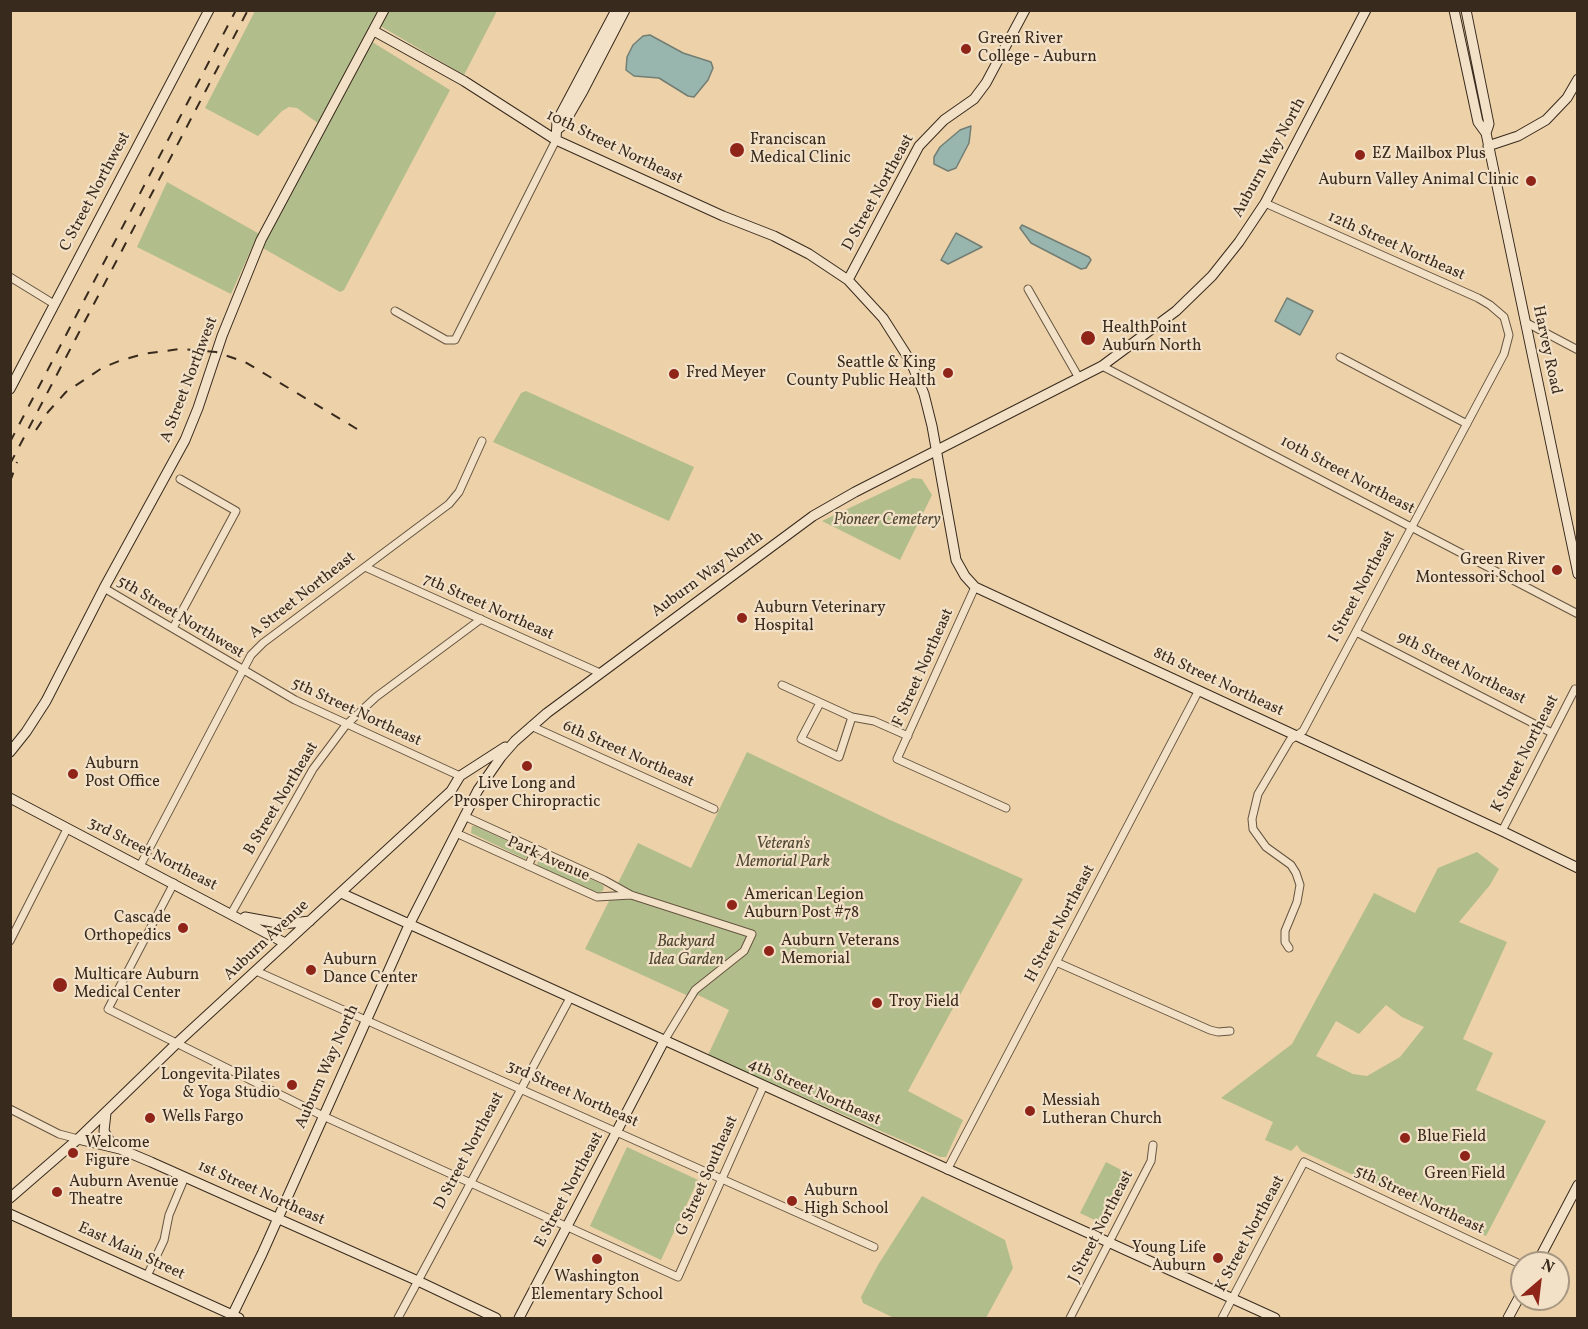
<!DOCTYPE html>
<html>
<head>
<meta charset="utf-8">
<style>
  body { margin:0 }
  #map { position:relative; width:1588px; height:1329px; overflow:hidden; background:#ecd1a9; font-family:Vollkorn,serif }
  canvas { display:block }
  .frame { position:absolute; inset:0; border:12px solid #382a1d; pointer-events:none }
  .north { position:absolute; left:1510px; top:1251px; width:60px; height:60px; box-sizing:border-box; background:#f3e1c7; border:2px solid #a89883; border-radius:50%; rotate:28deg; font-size:16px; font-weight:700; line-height:24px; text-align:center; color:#382a1d }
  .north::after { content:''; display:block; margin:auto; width:21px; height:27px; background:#8f2418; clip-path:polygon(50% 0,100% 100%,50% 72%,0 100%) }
</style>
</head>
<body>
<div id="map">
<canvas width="1588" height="1329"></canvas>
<div class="frame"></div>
<div class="north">N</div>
</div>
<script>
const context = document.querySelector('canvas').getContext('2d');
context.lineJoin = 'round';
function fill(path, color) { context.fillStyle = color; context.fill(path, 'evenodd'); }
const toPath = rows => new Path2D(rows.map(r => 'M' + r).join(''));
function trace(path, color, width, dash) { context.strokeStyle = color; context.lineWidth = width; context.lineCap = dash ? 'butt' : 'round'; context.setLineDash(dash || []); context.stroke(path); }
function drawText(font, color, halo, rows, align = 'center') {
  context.font = font + ' Vollkorn,serif'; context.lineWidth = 4.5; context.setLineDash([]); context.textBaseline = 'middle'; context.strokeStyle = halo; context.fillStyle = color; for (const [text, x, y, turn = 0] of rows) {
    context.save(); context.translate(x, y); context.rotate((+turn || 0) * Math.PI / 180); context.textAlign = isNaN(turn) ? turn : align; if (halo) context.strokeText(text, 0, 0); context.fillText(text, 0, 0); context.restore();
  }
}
const green = toPath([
  [255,11,497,11,464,75,377,24,369,40,450,90,344,290,340,292,254,243,231,294,137,247,167,182,263,236,322,126,297,108,289,107,282,111,258,136,205,108],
  [526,391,694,467,669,521,493,442,521,393],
  [913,478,922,479,932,495,900,560,822,521],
  [747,752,890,820,1023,879,908,1091,963,1120,946,1157,940,1157,708,1055,729,1010,698,995,695,999,585,949,638,843,691,868],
  [472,826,475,826,527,850,530,854,525,859,471,833],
  [1477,852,1499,869,1490,885,1459,922,1507,942,1463,1039,1493,1053,1476,1090,1546,1121,1486,1236,1301,1151,1297,1145,1291,1151,1265,1140,1273,1122,1221,1098,1292,1044,1374,893,1415,913,1438,868],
  [1386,1005,1402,1017,1424,1027,1400,1057,1367,1076,1353,1074,1316,1056,1336,1021,1359,1034],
  [540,857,602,884,604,887,603,891,597,893,538,866,537,864],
  [627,1147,698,1180,661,1260,590,1226],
  [1106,1162,1133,1176,1105,1225,1080,1213],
  [922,1196,1005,1240,1013,1268,986,1318,894,1318,863,1303,861,1297,878,1265]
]);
const water = toPath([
  [650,35,683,53,711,62,713,68,708,80,694,97,688,96,659,78,634,76,626,70,627,57,633,45,643,36,650,35],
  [971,126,969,143,956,168,948,171,934,164,934,157,940,147,960,130,971,126],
  [1022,225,1089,257,1091,260,1086,268,1081,269,1031,243,1020,228,1022,225],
  [956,233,982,247,948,264,941,260,956,233],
  [1287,298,1313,311,1300,335,1275,321,1287,298]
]);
const street = toPath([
  [1265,203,1478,298,1490,305,1504,317,1509,335,1504,354,1303,731,1290,740,1258,794,1252,819,1253,829,1266,847,1291,865,1296,873,1300,885,1297,902,1285,931,1285,942,1289,948],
  [10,277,54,304],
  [1028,289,1079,378],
  [395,311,446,340,455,340,556,140],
  [1525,322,1578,350],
  [1340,357,1467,424],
  [1102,366,1578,614],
  [365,567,600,673],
  [975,587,897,759,1006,808],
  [104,588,295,700,460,776],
  [173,628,236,511,180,479],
  [1356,632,1552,733],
  [782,685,852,717,874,721,908,736],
  [820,703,801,739,839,757,852,717],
  [531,726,714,809],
  [464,816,604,880,631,895,752,934,744,951,695,990,664,1041],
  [1502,831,1575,689],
  [456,833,597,897,631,895],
  [140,866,251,655,263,643,449,504,459,492,482,441],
  [528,866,536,849],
  [174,883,108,1009,323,1116,678,1277,763,1087],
  [231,914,313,769,346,725,376,697,481,619],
  [10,941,67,829],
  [1056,962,1210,1030,1218,1032,1230,1031],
  [256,971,874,1247],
  [10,1109,59,1134,78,1139],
  [947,1170,1199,690],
  [147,1276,164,1240,169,1215,185,1177],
  [398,1318,570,998],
  [1070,1318,1151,1161,1153,1145],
  [1222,1318,1304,1162,1522,1265]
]);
const secondary = toPath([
  [1454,10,1478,122,1486,133,1578,574],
  [1466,10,1489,124,1486,133],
  [374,31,464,81,556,140,723,216,774,236,809,254,848,280,883,318,911,362,924,394,932,426,956,560,965,576,975,587,1502,831,1578,868],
  [558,129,564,124,583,91,625,10],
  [556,140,557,121,616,10],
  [1488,146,1518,136,1546,120,1567,98,1578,79],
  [848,280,919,146,944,120,974,99,986,83,1025,10],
  [10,389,209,10],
  [10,752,26,732,46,701,104,588,185,440,198,408,222,336,261,240,384,10],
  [10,798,285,943],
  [341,893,1275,1318],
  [245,917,283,924,310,921],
  [106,1113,104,1131,113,1147],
  [78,1139,120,1149,151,1162,418,1281,496,1318],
  [10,1198,78,1139,177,1043,451,791,460,776,505,747],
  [10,1214,239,1318],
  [1537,1263,1578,1185],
  [231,1318,262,1254,409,925,478,790,501,757,515,741,547,713,813,516,855,492,1102,366,1176,311,1212,276,1239,242,1265,203,1366,10],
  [519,1318,664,1041],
  [1508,1318,1522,1292]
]);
const rail = toPath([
  [36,430,48,412,66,392,102,368,119,361,143,354,180,349,216,352,245,362,357,429],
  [10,442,236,10],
  [10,464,248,10],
  [10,482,17,462]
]);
const markers = [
  [966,49,6,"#8f2418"],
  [737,150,8,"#8f2418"],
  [1360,155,6,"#8f2418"],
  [1531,181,6,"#8f2418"],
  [1088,338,8,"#8f2418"],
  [948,373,6,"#8f2418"],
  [674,374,6,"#8f2418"],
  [1557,570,6,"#8f2418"],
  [742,618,6,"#8f2418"],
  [527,766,6,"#8f2418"],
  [73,774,6,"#8f2418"],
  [732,905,6,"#8f2418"],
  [183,928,6,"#8f2418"],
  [769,951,6,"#8f2418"],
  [311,970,6,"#8f2418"],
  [60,985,8,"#8f2418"],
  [877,1003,6,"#8f2418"],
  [292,1085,6,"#8f2418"],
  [1030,1111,6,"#8f2418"],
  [150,1118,6,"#8f2418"],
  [1405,1138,6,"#8f2418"],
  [73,1153,6,"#8f2418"],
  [1465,1156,6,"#8f2418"],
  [57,1192,6,"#8f2418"],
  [792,1201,6,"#8f2418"],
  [1218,1258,6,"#8f2418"],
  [597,1259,6,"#8f2418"]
];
const poiNames = [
  ["Green River",978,40],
  ["College - Auburn",978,58],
  ["Franciscan",750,141],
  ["Medical Clinic",750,159],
  ["EZ Mailbox Plus",1372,155],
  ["Auburn Valley Animal Clinic",1519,181,"right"],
  ["HealthPoint",1102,329],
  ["Auburn North",1102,347],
  ["Seattle & King",936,364,"right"],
  ["County Public Health",936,382,"right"],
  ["Fred Meyer",686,374],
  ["Green River",1545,561,"right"],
  ["Montessori School",1545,579,"right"],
  ["Auburn Veterinary",754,609],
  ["Hospital",754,627],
  ["Auburn",85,765],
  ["Post Office",85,783],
  ["Live Long and",527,785,"center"],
  ["Prosper Chiropractic",527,803,"center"],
  ["American Legion",744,896],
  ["Auburn Post #78",744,914],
  ["Cascade",171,919,"right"],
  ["Orthopedics",171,937,"right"],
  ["Auburn Veterans",781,942],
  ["Memorial",781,960],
  ["Auburn",323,961],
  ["Dance Center",323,979],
  ["Multicare Auburn",74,976],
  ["Medical Center",74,994],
  ["Troy Field",889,1003],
  ["Longevita Pilates",280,1076,"right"],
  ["& Yoga Studio",280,1094,"right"],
  ["Messiah",1042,1102],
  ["Lutheran Church",1042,1120],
  ["Wells Fargo",162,1118],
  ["Blue Field",1417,1138],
  ["Welcome",85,1144],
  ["Figure",85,1162],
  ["Green Field",1465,1175,"center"],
  ["Auburn Avenue",69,1183],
  ["Theatre",69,1201],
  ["Auburn",804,1192],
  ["High School",804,1210],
  ["Young Life",1206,1249,"right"],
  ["Auburn",1206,1267,"right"],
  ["Washington",597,1278,"center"],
  ["Elementary School",597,1296,"center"]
];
const streetNames = [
  ["10th Street Northeast",614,148,26],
  ["Auburn Way North",1270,158,-61],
  ["C Street Northwest",96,192,-62],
  ["D Street Northeast",879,193,-61],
  ["12th Street Northeast",1396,247,24],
  ["Harvey Road",1546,350,78],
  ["A Street Northwest",190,380,-69],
  ["10th Street Northeast",1347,476,28],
  ["Auburn Way North",708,575,-36],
  ["I Street Northeast",1363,587,-62],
  ["A Street Northeast",303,596,-38],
  ["7th Street Northeast",488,608,24],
  ["5th Street Northwest",180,618,31],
  ["F Street Northeast",924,668,-66],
  ["9th Street Northeast",1461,669,27],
  ["8th Street Northeast",1218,683,25],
  ["5th Street Northeast",356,713,25],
  ["K Street Northeast",1526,754,-63],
  ["6th Street Northeast",628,755,24],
  ["B Street Northeast",282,799,-59],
  ["3rd Street Northeast",152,855,27],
  ["Park Avenue",548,860,24],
  ["H Street Northeast",1061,924,-62],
  ["Auburn Avenue",267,941,-43],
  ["Auburn Way North",328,1067,-66],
  ["4th Street Northeast",814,1093,24],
  ["3rd Street Northeast",572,1095,24],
  ["D Street Northeast",470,1151,-62],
  ["G Street Southeast",708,1176,-66],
  ["E Street Northeast",570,1190,-62],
  ["1st Street Northeast",261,1194,24],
  ["5th Street Northeast",1419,1201,25],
  ["J Street Northeast",1102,1227,-63],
  ["K Street Northeast",1251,1234,-62],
  ["East Main Street",131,1252,25]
];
const parkNames = [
  ["Pioneer Cemetery",887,521],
  ["Veteran's",783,845],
  ["Memorial Park",783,863],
  ["Backyard",686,943],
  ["Idea Garden",686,961]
];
fill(green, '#b2bd8c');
fill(water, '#99b6ae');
trace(water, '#727e74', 1.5);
trace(street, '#655440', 9);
trace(secondary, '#382a1d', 11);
trace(street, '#f3e1c7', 7);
trace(secondary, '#f3e1c7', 9);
trace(rail, '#382a1d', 2, [10, 10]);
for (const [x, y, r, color] of markers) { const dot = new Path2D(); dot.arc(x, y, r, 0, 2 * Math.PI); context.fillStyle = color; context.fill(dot); trace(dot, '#f3e1c7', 2); }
drawText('16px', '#382a1d', '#f3e1c7', poiNames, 'left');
drawText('16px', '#382a1d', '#f3e1c7', streetNames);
drawText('italic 16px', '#504733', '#f3e1c7', parkNames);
</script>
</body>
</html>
